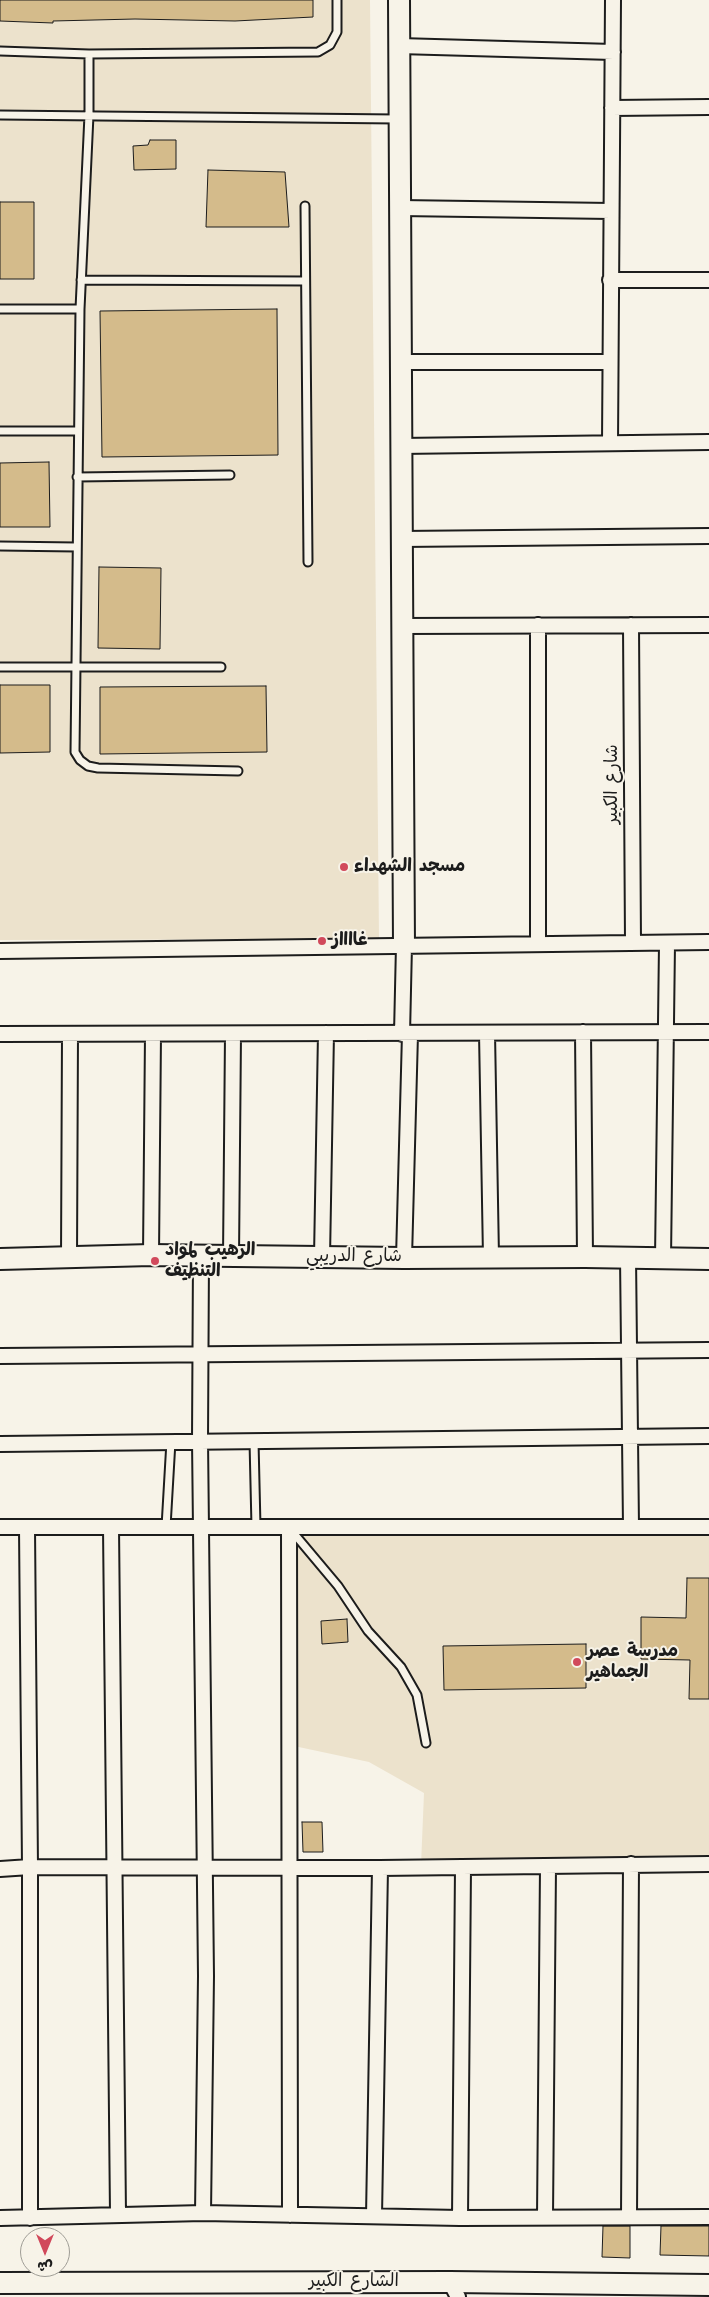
<!DOCTYPE html>
<html>
<head>
<meta charset="utf-8">
<style>
  body { margin:0 }
  #map { position:relative; width:709px; height:2297px; overflow:hidden; background:#f7f3e8; font-family:"Architects Daughter","Playpen Sans Arabic",sans-serif }
  canvas { display:block }
  .north { position:absolute; left:20px; top:2227px; width:50px; height:50px; box-sizing:border-box; background:#f7f3e8; border:1px solid #9f9d96; border-radius:50%; rotate:180deg; font-size:14px; font-weight:700; line-height:20px; text-align:center; color:#1c1c1c }
  .north::after { content:''; display:block; margin:auto; width:18px; height:22px; background:#d1495b; clip-path:polygon(50% 0,100% 100%,50% 72%,0 100%) }
</style>
</head>
<body>
<div id="map">
<canvas width="709" height="2297"></canvas>
<div class="north">ش</div>
</div>
<script>
const context = document.querySelector('canvas').getContext('2d');
context.lineJoin = 'round';
function fill(path, color) { context.fillStyle = color; context.fill(path, 'evenodd'); }
const toPath = rows => new Path2D(rows.map(r => 'M' + r).join(''));
function trace(path, color, width, dash) { context.strokeStyle = color; context.lineWidth = width; context.lineCap = dash ? 'butt' : 'round'; context.setLineDash(dash || []); context.stroke(path); }
function drawText(font, color, halo, rows, align = 'center') {
  context.font = font + ' "Architects Daughter","Playpen Sans Arabic",sans-serif'; context.lineWidth = 4; context.setLineDash([]); context.textBaseline = 'middle'; context.strokeStyle = halo; context.fillStyle = color; for (const [text, x, y, turn = 0] of rows) {
    context.save(); context.translate(x, y); context.rotate((+turn || 0) * Math.PI / 180); context.textAlign = isNaN(turn) ? turn : align; if (halo) context.strokeText(text, 0, 0); context.fillText(text, 0, 0); context.restore();
  }
}
const built = toPath([
  [0,0,370,0,379,939,0,940],
  [709,1527,709,1864,421,1865,424,1793,369,1762,294,1746,291,1528]
]);
const building = toPath([
  [0,0,313,0,313,17,235,21,135,19,53,21,53,23,0,21,0,0],
  [150,140,176,140,176,169,134,170,133,146,148,145,150,140],
  [208,170,285,172,289,227,206,227,208,170],
  [0,202,34,202,34,279,0,279,0,202],
  [277,309,278,455,102,457,100,311,277,309],
  [49,462,50,527,0,527,0,463,49,462],
  [99,567,161,568,160,649,98,648,99,567],
  [0,685,50,685,50,752,0,753,0,685],
  [266,686,267,752,100,754,100,687,266,686],
  [687,1578,709,1578,709,1699,689,1699,690,1660,641,1659,641,1617,686,1618,687,1578],
  [347,1619,348,1642,322,1644,321,1621,347,1619],
  [586,1644,586,1688,444,1690,443,1646,586,1644],
  [302,1822,322,1822,323,1852,303,1852,302,1822],
  [603,2226,630,2226,630,2258,602,2257,603,2226],
  [661,2226,709,2226,709,2256,660,2255,661,2226]
]);
const lane = toPath([
  [0,51,89,54,318,52,330,45,337,32,337,0],
  [89,54,89,115,80,309,75,752,80,760,88,766,98,768,238,771],
  [0,115,397,119],
  [305,206,308,562],
  [81,280,305,281],
  [0,309,80,309],
  [0,431,78,431],
  [77,477,230,475],
  [0,546,76,547],
  [0,667,221,667],
  [254,1441,256,1527],
  [166,1527,171,1441],
  [291,1530,338,1586,368,1631,401,1667,417,1695,426,1743]
]);
const street = toPath([
  [399,46,613,52],
  [612,108,709,107],
  [400,208,611,211],
  [610,280,709,280],
  [400,362,609,362],
  [610,443,613,0],
  [400,446,709,442],
  [401,539,709,536],
  [631,625,633,943],
  [402,626,709,625],
  [538,944,538,625],
  [0,951,709,942],
  [583,1032,585,1257],
  [487,1033,491,1257],
  [0,1034,709,1032],
  [402,1034,404,945],
  [151,1255,153,1034],
  [201,1256,200,1440,206,1976,203,2213],
  [231,1257,233,1034],
  [322,1257,326,1033],
  [628,1257,631,1527],
  [69,1258,70,1034],
  [404,1258,410,1034],
  [663,1258,667,944],
  [0,1356,709,1350],
  [0,1444,709,1436],
  [0,1527,709,1527],
  [111,1527,118,2214],
  [289,1527,290,2215],
  [27,1528,30,1867,30,2218],
  [0,1869,30,1867,380,1868,709,1864],
  [374,2216,380,1868],
  [545,2217,548,1866],
  [629,2217,631,1864],
  [0,2218,203,2213,460,2218,709,2217],
  [460,2218,463,1867],
  [450,2282,458,2297]
]);
const secondary = toPath([
  [399,0,404,945],
  [0,1259,151,1255,404,1258,585,1257,709,1259],
  [0,2283,450,2282,709,2285]
]);
const markers = [
  [344,867,5,"#d1495b"],
  [322,941,5,"#d1495b"],
  [155,1261,5,"#d1495b"],
  [577,1662,5,"#d1495b"]
];
const streetNames = [
  ["شارع الكبير",613,784,-90],
  ["شارع الدريبي",354,1257],
  ["الشارع الكبير",354,2282]
];
const poiNames = [
  ["مسجد الشهداء",354,867],
  ["غااااز",332,941],
  ["الرهيب لمواد",165,1251],
  ["التنظيف",165,1272],
  ["مدرسة عصر",587,1652],
  ["الجماهير",587,1673]
];
fill(built, '#ece2cc');
fill(building, '#d4bb8b');
trace(building, '#1c1c1c', 1);
trace(lane, '#1c1c1c', 11);
trace(street, '#1c1c1c', 18);
trace(secondary, '#1c1c1c', 24);
trace(lane, '#f7f3e8', 7);
trace(street, '#f7f3e8', 14);
trace(secondary, '#f7f3e8', 20);
for (const [x, y, r, color] of markers) { const dot = new Path2D(); dot.arc(x, y, r, 0, 2 * Math.PI); context.fillStyle = color; context.fill(dot); trace(dot, '#f7f3e8', 2); }
drawText('18px', '#1c1c1c', '#f7f3e8', streetNames);
drawText('bold 18px', '#1c1c1c', '#f7f3e8', poiNames, 'left');
</script>
</body>
</html>
